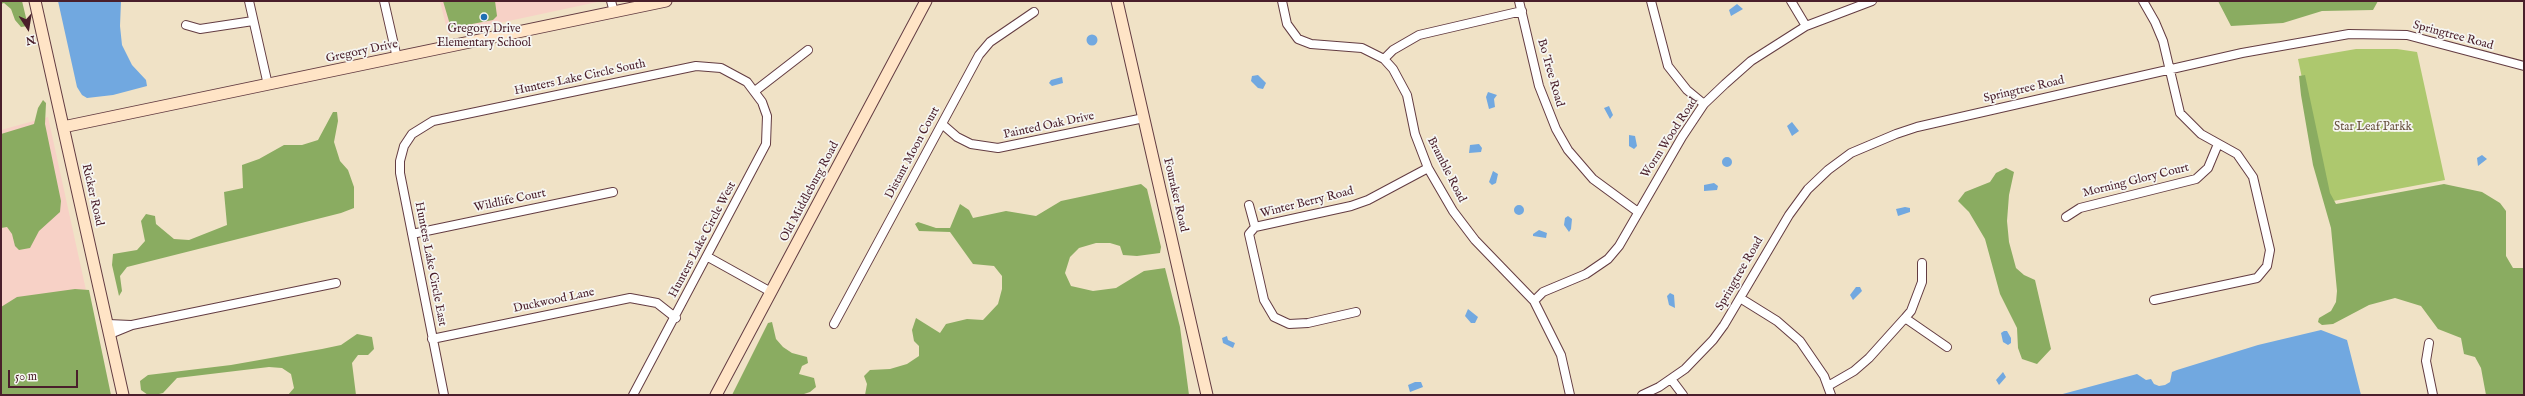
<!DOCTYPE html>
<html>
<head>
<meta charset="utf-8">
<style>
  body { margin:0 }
  #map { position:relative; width:2525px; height:396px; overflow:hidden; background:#f0e2c6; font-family:"IM FELL English",serif }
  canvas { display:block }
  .frame { position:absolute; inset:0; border:2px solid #4a1f2b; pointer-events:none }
  .north { position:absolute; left:8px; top:8px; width:40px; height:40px; -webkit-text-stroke:3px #f6f6f2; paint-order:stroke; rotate:168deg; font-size:11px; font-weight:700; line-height:16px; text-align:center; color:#4a1f2b }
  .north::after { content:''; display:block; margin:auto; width:14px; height:18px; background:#4a1f2b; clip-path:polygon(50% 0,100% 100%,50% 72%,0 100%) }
  .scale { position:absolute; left:8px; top:370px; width:70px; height:18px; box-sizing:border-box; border:2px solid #4a1f2b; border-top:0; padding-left:5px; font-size:12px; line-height:14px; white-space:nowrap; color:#4a1f2b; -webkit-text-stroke:3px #f6f6f2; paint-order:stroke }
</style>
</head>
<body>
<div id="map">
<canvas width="2525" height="396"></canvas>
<div class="frame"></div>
<div class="north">N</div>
<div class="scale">50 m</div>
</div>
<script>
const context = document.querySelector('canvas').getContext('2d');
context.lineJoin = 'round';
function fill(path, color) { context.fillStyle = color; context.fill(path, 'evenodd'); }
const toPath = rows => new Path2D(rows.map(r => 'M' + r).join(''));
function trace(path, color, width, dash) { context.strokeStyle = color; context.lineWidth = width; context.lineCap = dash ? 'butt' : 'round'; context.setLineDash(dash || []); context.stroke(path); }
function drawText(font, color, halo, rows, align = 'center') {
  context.font = font + ' "IM FELL English",serif'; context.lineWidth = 3.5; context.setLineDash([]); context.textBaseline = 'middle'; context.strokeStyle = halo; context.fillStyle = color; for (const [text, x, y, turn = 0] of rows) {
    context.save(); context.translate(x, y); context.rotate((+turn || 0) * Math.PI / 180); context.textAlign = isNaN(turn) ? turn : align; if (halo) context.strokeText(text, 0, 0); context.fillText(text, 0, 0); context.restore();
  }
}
const built = toPath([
  [440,1,602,1,448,34],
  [48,117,109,395,1,395,1,130]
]);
const green = toPath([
  [2356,49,2397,49,2417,52,2445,180,2328,202,2298,59]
]);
const forest = toPath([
  [1,1,22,1,28,26,21,27,15,20,11,9,4,3,1,4],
  [443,1,495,1,497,16,493,20,451,28],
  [2218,1,2378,1,2373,10,2322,11,2283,23,2231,26],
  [2305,75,2330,193,2336,204,2444,184,2482,192,2500,203,2506,211,2506,256,2513,268,2524,268,2524,395,2486,395,2481,368,2475,357,2464,354,2461,338,2438,329,2421,306,2395,298,2369,305,2333,324,2322,325,2318,322,2319,318,2331,311,2336,302,2337,291,2331,228,2313,165,2301,95,2299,76],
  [43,100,46,103,45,124,61,201,60,212,39,231,30,248,19,250,15,246,12,234,7,227,1,228,1,134,34,124,38,108],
  [333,112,337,112,338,121,334,142,340,161,348,170,354,187,354,208,341,213,127,267,120,276,122,291,119,296,112,265,113,254,137,250,145,241,141,221,146,214,155,216,156,224,174,239,189,240,227,225,224,192,243,188,242,165,259,159,284,145,302,145,318,140],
  [2006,168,2014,172,2009,195,2007,221,2009,242,2016,268,2024,275,2035,280,2051,349,2037,364,2022,359,2018,348,2017,328,2000,294,1985,239,1969,212,1958,201,1965,192,1990,182,1996,173],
  [1141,184,1147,189,1161,247,1160,253,1137,256,1123,255,1120,246,1110,243,1096,243,1079,248,1070,257,1065,273,1071,286,1093,291,1116,288,1144,271,1165,268,1180,327,1189,395,865,395,867,384,864,376,870,370,890,369,907,364,919,356,919,346,914,341,912,330,916,318,940,333,946,324,967,319,983,320,998,304,1002,289,1002,276,994,266,973,264,950,232,919,231,915,224,918,222,936,228,950,228,960,204,969,210,973,218,1006,211,1036,216,1061,201],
  [75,289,89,290,111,395,1,395,1,307,17,297],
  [772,322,776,339,783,347,792,353,807,357,808,363,802,366,799,374,814,378,816,387,810,392,801,395,732,395,768,323],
  [357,334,372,337,374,349,368,355,358,355,352,363,356,395,288,395,294,388,291,374,282,368,269,367,177,378,163,393,155,395,148,395,141,390,140,381,148,375,231,365,322,349,341,345]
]);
const water = toPath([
  [58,1,121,1,120,26,122,45,132,65,146,80,147,86,113,95,87,98,82,95,77,87],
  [1737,4,1743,9,1731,16,1729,10],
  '1086.5 40a5.5 5.5 0 1 1 11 0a5.5 5.5 0 1 1-11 0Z',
  [1258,75,1266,83,1263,89,1258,88,1251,81,1252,76],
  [1062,77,1063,83,1052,86,1049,83,1051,80],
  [1488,92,1497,95,1494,99,1495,107,1489,109,1486,97],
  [1609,106,1613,115,1610,119,1604,108],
  [1792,122,1799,131,1792,136,1787,126],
  [1629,135,1635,136,1637,146,1634,149,1629,146],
  [1479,144,1482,148,1481,152,1469,153,1470,145],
  [2482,155,2487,159,2478,166,2477,158],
  '1722 162a5 5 0 1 1 10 0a5 5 0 1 1-10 0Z',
  [1493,171,1498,174,1496,183,1492,185,1489,182],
  [1714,183,1718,186,1717,190,1704,191,1704,185],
  '1514 210a5 5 0 1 1 10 0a5 5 0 1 1-10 0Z',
  [1905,207,1910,208,1910,212,1898,216,1896,209],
  [1568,216,1572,219,1571,229,1569,232,1564,225,1565,218],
  [1539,230,1547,233,1546,238,1533,236,1533,234],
  [1856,287,1860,287,1862,291,1853,300,1850,295],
  [1670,293,1674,295,1675,308,1669,305,1667,296],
  [1468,309,1478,317,1475,323,1471,323,1465,316],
  [2321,330,2347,340,2361,395,2059,395,2137,374,2146,380,2151,379,2154,384,2159,386,2165,385,2170,382,2172,372,2177,370,2258,345],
  [2004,331,2007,331,2011,338,2011,343,2008,345,2003,342,2001,333],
  [1227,336,1228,340,1235,343,1233,348,1223,343,1222,338],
  [2003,372,2006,377,1999,385,1996,380],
  [1415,382,1421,382,1423,387,1410,392,1408,385]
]);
const street = toPath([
  [249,1,268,85],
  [384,1,397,58],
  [611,1,614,12],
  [1282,1,1287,24,1298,39,1311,44,1362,48,1384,59,1393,69,1407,95,1415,134,1428,168,1453,211,1475,240,1534,301,1561,355,1570,395],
  [1519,1,1539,86,1556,129,1568,150,1593,179,1638,212],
  [1651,1,1668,66,1687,90,1704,104],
  [1791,1,1806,26],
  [2143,1,2155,22,2163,41,2180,113,2201,134,2237,154,2253,177,2270,250,2267,266,2257,278,2154,300],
  [186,25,200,29,253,21],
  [1384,59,1393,50,1419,35,1522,11],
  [755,91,808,50],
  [942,124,957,137,971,144,998,148,1144,118],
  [1249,205,1255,227],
  [2066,217,2080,208,2196,179,2208,168,2218,144],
  [1255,227,1351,206,1368,200,1428,168],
  [1255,227,1249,234,1264,300,1274,317,1289,324,1308,323,1356,312],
  [412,234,613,192],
  [708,257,771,292],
  [1740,298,1777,321,1800,341,1824,376,1831,395],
  [1534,301,1543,292,1586,274,1608,259,1619,246,1682,137,1704,104,1725,84,1751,61,1806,26,1872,1],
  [1905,318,1947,347],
  [108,324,131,325],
  [834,324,979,55,990,42,1034,12],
  [110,334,132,325,336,283],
  [432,339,630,298,657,303,676,318],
  [2429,343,2426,361,2433,395],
  [1671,379,1683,395],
  [1828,386,1854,371,1869,358,1905,318,1911,311,1922,282,1922,263],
  [444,395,400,173,400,161,404,146,412,134,433,121,696,66,721,68,747,82,762,102,767,116,766,144,633,395],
  [1642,395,1659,387,1685,369,1713,340,1724,325,1789,215,1808,189,1828,170,1851,153,1896,134,1917,127,2242,53,2349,34,2407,35,2524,66]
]);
const secondary = toPath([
  [35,1,123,395],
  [1117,1,1207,395],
  [63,127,666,1],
  [716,395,926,1]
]);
const markers = [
  [484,17,4,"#1f6fb2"]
];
const poiNames = [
  ["Gregory Drive",484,30],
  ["Elementary School",484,44]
];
const streetNames = [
  ["Springtree Road",2453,36,15],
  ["Gregory Drive",362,52,-12],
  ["Bo Tree Road",1550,73,74],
  ["Hunters Lake Circle South",580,78,-12],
  ["Springtree Road",2024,90,-13],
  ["Painted Oak Drive",1049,126,-12],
  ["Worm Wood Road",1670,138,-57],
  ["Distant Moon Court",913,153,-62],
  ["Bramble Road",1446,170,63],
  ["Morning Glory Court",2136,181,-14],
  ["Old Middleburg Road",810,192,-62],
  ["Ricker Road",92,195,77],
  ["Fouraker Road",1175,195,77],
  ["Wildlife Court",510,201,-12],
  ["Winter Berry Road",1307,203,-14],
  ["Hunters Lake Circle West",703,240,-62],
  ["Hunters Lake Circle East",430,264,79],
  ["Springtree Road",1740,274,-60],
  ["Duckwood Lane",554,301,-12]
];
const parkNames = [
  ["Star Leaf Parkk",2373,128]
];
fill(built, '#f7d1c6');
fill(green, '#adc86e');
fill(forest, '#8aac61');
fill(water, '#71a8e0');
trace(street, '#633c42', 10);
trace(secondary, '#633c42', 13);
trace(street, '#fff', 8);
trace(secondary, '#ffe4c6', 11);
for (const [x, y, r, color] of markers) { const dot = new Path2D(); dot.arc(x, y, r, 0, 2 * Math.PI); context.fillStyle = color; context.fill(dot); trace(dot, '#f6f6f2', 1.5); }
drawText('12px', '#4a1f2b', '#f6f6f2', poiNames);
drawText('12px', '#4a1f2b', '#f6f6f2', streetNames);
drawText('12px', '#68523f', '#f6f6f2', parkNames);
</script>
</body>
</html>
